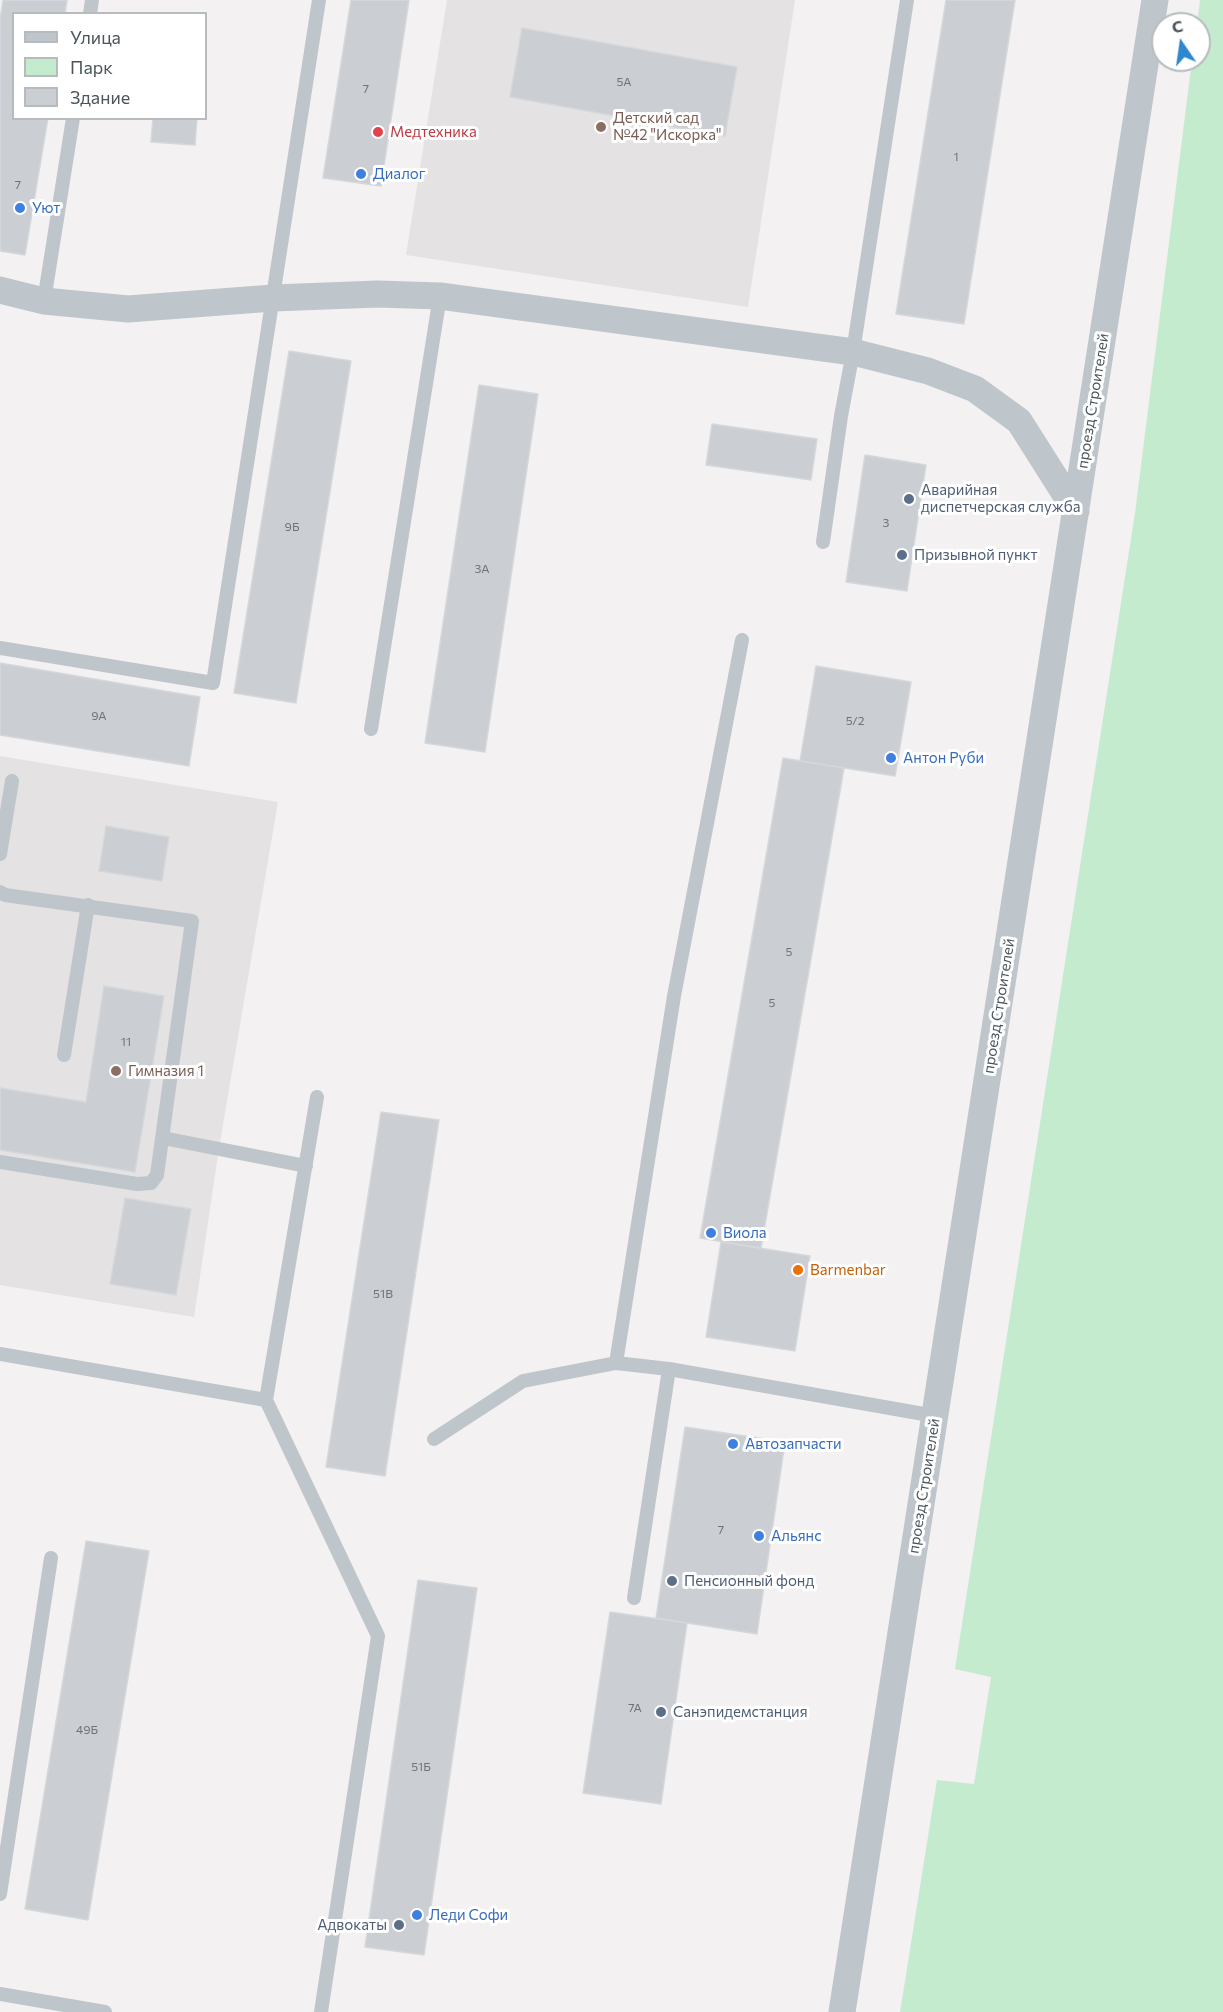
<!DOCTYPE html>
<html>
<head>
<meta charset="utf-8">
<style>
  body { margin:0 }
  #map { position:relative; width:1223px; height:2012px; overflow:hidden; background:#f3f1f1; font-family:Commissioner,sans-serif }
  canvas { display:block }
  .legend { position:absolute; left:12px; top:12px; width:195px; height:108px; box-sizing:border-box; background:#fff; border:2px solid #b7bbbe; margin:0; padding:8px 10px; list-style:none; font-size:18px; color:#4b565c }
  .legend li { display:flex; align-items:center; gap:12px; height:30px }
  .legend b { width:30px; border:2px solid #b7bbbe }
  .north { position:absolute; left:1151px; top:12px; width:60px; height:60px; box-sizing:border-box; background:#fff; border:2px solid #b7bbbe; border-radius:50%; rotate:347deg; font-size:16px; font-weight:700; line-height:24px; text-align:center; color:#4b565c }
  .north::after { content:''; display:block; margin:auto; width:21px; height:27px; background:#2e88cf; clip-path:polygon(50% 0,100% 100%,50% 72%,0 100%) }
</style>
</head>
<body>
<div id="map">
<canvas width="1223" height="2012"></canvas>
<ul class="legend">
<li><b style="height:8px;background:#bec6cb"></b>Улица</li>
<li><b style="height:16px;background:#c5ebcf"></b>Парк</li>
<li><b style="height:16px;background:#cbced2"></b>Здание</li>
</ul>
<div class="north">С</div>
</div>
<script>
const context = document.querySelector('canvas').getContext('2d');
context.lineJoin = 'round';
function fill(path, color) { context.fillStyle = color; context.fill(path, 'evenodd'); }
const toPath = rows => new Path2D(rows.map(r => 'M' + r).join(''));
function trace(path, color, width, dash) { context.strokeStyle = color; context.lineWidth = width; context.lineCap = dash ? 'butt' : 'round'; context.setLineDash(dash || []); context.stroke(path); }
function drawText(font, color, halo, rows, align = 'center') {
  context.font = font + ' Commissioner,sans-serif'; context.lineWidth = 6; context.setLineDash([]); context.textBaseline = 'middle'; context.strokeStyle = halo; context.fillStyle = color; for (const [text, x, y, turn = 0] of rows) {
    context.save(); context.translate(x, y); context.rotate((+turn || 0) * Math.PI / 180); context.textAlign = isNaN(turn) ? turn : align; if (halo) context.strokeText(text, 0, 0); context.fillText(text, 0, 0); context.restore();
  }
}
const education = toPath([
  [447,0,795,0,748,307,406,255],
  [0,756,278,802,219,1148,194,1317,0,1285]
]);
const green = toPath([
  [1200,0,1223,0,1223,2012,900,2012,937,1780,974,1784,991,1677,955,1669,1135,513,1192,60,1199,60,1199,24,1197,24]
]);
const building = toPath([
  [3,0,67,0,65,14,14,14,14,118,48,118,25,255,0,251,0,20,3,0],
  [351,0,409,0,381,186,323,178,351,0],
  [946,0,1015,0,964,324,896,314,946,0],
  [522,28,737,67,725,136,510,97,522,28],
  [153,118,197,118,195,145,151,142,153,118],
  [289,351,351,361,296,703,234,693,289,351],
  [479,385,538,394,485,752,425,743,479,385],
  [712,424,817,439,811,480,706,465,712,424],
  [865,455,926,465,907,591,846,582,865,455],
  [0,663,200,697,189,766,0,735,0,663],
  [816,666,911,682,895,776,800,761,816,666],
  [783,758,844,768,761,1248,700,1238,783,758],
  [106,826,169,837,162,881,99,871,106,826],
  [104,986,164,996,135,1172,0,1150,0,1088,86,1102,104,986],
  [381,1112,439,1120,385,1476,326,1467,381,1112],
  [125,1198,191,1209,176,1295,110,1284,125,1198],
  [721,1242,810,1256,795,1351,706,1337,721,1242],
  [685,1427,785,1442,757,1634,656,1618,685,1427],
  [86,1541,149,1551,88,1920,25,1909,86,1541],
  [418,1580,477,1588,424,1955,365,1947,418,1580],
  [610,1612,687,1623,661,1804,583,1793,610,1612]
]);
const service = toPath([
  [90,14,92,0],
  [44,301,73,118],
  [823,542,841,416,853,352,907,0],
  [0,648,213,683,319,0],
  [371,729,440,296],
  [0,854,12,781],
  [0,892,5,895,192,921,157,1175,151,1183,137,1184,0,1162],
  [64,1055,88,905],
  [317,1097,266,1400,378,1636,321,2012],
  [163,1138,306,1166],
  [0,1354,266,1400],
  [616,1363,674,996,742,640],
  [434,1439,523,1381,616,1363,669,1369,935,1416],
  [634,1598,669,1369],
  [0,1894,51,1558],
  [0,1994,105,2012]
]);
const minor = toPath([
  [0,290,44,301,128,309,273,298,378,294,440,296,853,352,928,371,975,389,1019,421,1076,511],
  [842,2012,1155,0]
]);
const markers = [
  [601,127,6,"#8d6e63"],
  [378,132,6,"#e0444e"],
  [361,174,6,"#3f7fe0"],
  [20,208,6,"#3f7fe0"],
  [909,499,6,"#5c6f8a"],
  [902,555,6,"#5c6f8a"],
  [891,758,6,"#3f7fe0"],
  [116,1071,6,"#8d6e63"],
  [711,1233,6,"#3f7fe0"],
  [798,1270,6,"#e8710a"],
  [733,1444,6,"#3f7fe0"],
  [759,1536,6,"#3f7fe0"],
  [672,1581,6,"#5c6f8a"],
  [661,1712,6,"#5c6f8a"],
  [417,1915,6,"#3f7fe0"],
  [399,1925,6,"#5c6f8a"]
];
const numberNames = [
  ["5А",624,82],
  ["7",366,89],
  ["1",956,157],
  ["7",18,185],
  ["3",886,523],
  ["9Б",292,527],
  ["3А",482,569],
  ["9А",99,716],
  ["5/2",855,721],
  ["5",789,952],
  ["5",772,1003],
  ["11",126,1042],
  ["51В",383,1294],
  ["7",721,1530],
  ["7А",635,1708],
  ["49Б",87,1730],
  ["51Б",421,1767]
];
const educationNames = [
  ["Детский сад",613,118],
  ["№42 \"Искорка\"",613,135],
  ["Гимназия 1",128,1071]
];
const healthNames = [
  ["Медтехника",390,132]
];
const shopNames = [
  ["Диалог",373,174],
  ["Уют",32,208],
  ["Антон Руби",903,758],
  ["Виола",723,1233],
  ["Автозапчасти",745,1444],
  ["Альянс",771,1536],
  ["Леди Софи",429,1915]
];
const streetNames = [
  ["проезд Строителей",1093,401,-81],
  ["проезд Строителей",999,1006,-81],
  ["проезд Строителей",924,1486,-81]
];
const serviceNames = [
  ["Аварийная",921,490],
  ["диспетчерская служба",921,507],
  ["Призывной пункт",914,555],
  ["Пенсионный фонд",684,1581],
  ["Санэпидемстанция",673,1712],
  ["Адвокаты",387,1925,"right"]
];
const foodNames = [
  ["Barmenbar",810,1270]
];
fill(education, '#e4e2e2');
fill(green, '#c5ebcf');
fill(building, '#cbced2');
trace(building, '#d5d8db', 1.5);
trace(service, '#bec6cb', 14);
trace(minor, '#bec6cb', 27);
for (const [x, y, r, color] of markers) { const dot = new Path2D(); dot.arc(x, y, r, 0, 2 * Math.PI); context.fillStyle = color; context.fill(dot); trace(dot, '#fff', 2); }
drawText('12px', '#6b747a', null, numberNames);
drawText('15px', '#785e54', '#fff', educationNames, 'left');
drawText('15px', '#be3a42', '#fff', healthNames, 'left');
drawText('15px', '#366cbe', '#fff', shopNames, 'left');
drawText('15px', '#4b565c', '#fff', streetNames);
drawText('15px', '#4e5e75', '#fff', serviceNames, 'left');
drawText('15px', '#c56008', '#fff', foodNames, 'left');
</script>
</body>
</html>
